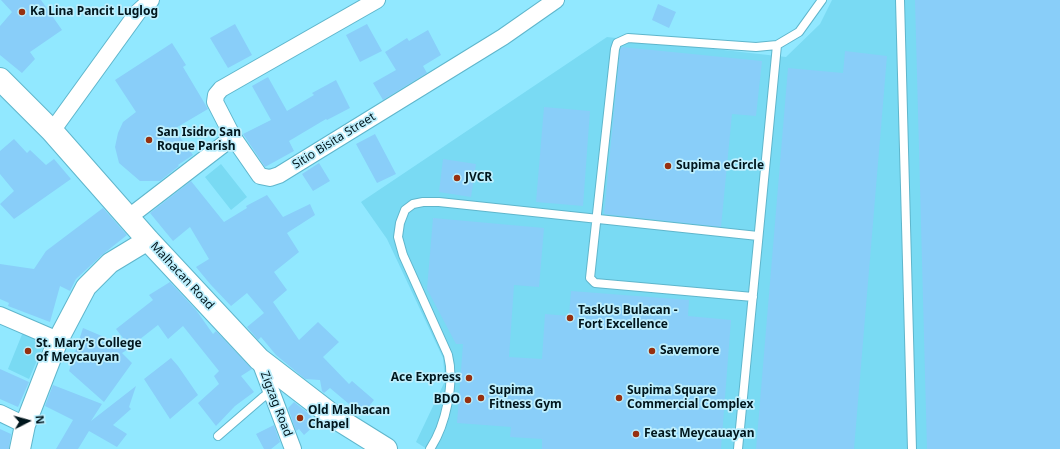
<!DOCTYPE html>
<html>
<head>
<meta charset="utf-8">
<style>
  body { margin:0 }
  #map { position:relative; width:1060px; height:449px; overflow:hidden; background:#91e8ff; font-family:"Noto Sans",sans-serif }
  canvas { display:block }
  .north { position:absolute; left:8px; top:401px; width:40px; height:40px; -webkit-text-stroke:3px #beeffd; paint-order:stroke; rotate:84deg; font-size:11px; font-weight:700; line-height:16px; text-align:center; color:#00161d }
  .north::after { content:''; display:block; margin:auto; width:14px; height:18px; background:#00161d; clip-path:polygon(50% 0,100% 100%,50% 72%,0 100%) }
</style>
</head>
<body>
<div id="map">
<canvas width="1060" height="449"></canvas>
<div class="north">N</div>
</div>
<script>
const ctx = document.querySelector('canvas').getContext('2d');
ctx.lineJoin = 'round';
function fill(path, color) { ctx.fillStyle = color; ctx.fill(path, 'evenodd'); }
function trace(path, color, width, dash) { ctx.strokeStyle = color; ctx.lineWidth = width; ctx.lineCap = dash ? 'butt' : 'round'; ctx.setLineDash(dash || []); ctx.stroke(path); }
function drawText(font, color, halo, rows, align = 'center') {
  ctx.font = font + ' "Noto Sans",sans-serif'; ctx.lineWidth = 3.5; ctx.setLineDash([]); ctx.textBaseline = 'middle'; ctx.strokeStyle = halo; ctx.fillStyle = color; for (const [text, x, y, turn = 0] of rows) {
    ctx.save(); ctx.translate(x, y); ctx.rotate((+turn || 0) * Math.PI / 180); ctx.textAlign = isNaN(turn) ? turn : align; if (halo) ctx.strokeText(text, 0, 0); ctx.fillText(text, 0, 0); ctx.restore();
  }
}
const built = new Path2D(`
  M832,0h228v449h-633l-11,-7 29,-61 -2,-23 -56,-119 -26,-37 246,-165 179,20 34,-33z
  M221,164l26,33 -16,13 -26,-33z
  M23,332l22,10 -16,37 -21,-10z`);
const building = new Path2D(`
  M1,0h40l21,30 -32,22 5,7 -13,14 -22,-18v-29l12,-14z
  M915,0h145v449h-133z
  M658,4l18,8 -7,16 -17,-8z
  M235,24l17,31 -24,13 -18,-30z
  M367,24l15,27 -22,11 -14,-27z
  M428,30l13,25 -18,11 4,7 -44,27 -10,-17 23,-13 -11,-18 22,-14 2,3z
  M172,43l14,22 -3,2 25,42 -34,20 19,26 -15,10 1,1 -19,15h-20l-21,-18 -4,-16 3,-14 5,-11 13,-10 -21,-32z
  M622,47l140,14 -6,55 -24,-2 -11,113 -117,-13 16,-164z
  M845,51l42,5 -33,393h-98l32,-381 55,5z
  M268,77l19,34 27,-16 -2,-2 24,-13 14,28 -23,12 -1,-1 -37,22 5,10 -29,16 -22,-33 28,-14 -19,-34z
  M544,107l46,4 -7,95 -47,-4z
  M375,134l21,40 -19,9 -21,-39z
  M14,139l13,14 3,-3 16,15 8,-6 17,20 -57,40 -14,-15 14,-13 -14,-17v-23z
  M443,159l33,5 -5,33 -32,-5z
  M319,163l11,18 -17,10 -11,-17z
  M191,181l33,41 23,-14 -1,-2 21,-11 16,22 27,-13 5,11 -28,18 12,19 -25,20 13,18 -14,12 26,38 19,-18 21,20 -16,15 26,27 3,-3 22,19 -12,15 -32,-27 -6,5 -2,-2 -2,-11 -15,-1 -29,-24 -15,-18 -3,3 -11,-13 17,-14 -17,-20 -16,13 -20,-21 -15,-18 13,-8 -19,-32 -17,14 -23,-28z
  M103,208l24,27 -25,20 -26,24 -6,12 -10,-5 -10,36 -42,-16 1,-3 -9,-4v-35l34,5 12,-18z
  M433,218l111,10 -5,59 -25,-2 -5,72 33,2 3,-45 24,2 2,-25 118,9 -1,16 43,4 -10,129h-179v-10l-32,-2 1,-10 -54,-4 6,-79h-7l-29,-55z
  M170,282l26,28 17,24 3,-3 36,38 -11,7 13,16 -19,14 -19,20 -18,-23 21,-19 -5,-8 5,-5 -36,-45 -15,13 -10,-14 -28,22 -14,-18 37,-29 -4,-5z
  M83,328l47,20 -8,5 10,10 -28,39 -35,-31z
  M171,358l7,8 20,29 -28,24 -26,-40z
  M0,369l29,13 -11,25 -18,-8z
  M53,385l49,19 -11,17 45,-35 -7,21 2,2 -18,16 14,9 -10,13 -28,-16 -11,18h-22l17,-29 -28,-14z
  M294,402l14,11 9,10 -13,12 -5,-6 -3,2 -8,-23z
  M274,425l6,17 -9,7h-7l-8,-15z
  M0,429l11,5 -2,15h-9z`);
const service = new Path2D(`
  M900,0l12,449
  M753,297l-158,-14 -5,-5 25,-229 2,-6 11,-5 128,9 21,-2 22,-13 23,-32
  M218,436l44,-38 9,-7
  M430,449c16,-24 25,-67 18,-94l-45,-100 -5,-18 2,-14 5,-13 8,-6 10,-2h16l319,34
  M738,449l39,-404`);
const minor = new Path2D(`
  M377,0l-156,89 -5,6 -1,7 18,35 27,39 10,2 9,-3 224,-138 53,-37
  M52,131l86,-119 13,-12
  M129,217l104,-80
  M0,315l58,25
  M259,359l34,90
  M0,413l25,12`);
const tertiary = new Path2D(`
  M20,449l5,-24 33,-85 28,-53 24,-24 38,-23`);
const secondary = new Path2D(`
  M0,79l52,52 96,109 111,119 74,57 53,33`);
const markers = [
  [22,12,4,"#97300f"],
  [149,140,4,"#97300f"],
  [668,166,4,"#97300f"],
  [457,178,4,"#97300f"],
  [570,318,4,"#97300f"],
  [28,351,4,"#97300f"],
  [652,351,4,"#97300f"],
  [469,378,4,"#97300f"],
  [481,398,4,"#97300f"],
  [619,398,4,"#97300f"],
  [468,400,4,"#97300f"],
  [300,418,4,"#97300f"],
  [636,434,4,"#97300f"]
];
const poiNames = [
  ["Ka Lina Pancit Luglog",30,12],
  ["San Isidro San",157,133],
  ["Roque Parish",157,147],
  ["Supima eCircle",676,166],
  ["JVCR",465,178],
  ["TaskUs Bulacan -",578,311],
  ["Fort Excellence",578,325],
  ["St. Mary's College",36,344],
  ["of Meycauyan",36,358],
  ["Savemore",660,351],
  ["Ace Express",461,378,"right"],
  ["Supima",489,391],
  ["Fitness Gym",489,405],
  ["Supima Square",627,391],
  ["Commercial Complex",627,405],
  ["BDO",460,400,"right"],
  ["Old Malhacan",308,411],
  ["Chapel",308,425],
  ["Feast Meycauayan",644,434]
];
const streetNames = [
  ["Sitio Bisita Street",334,141,-32],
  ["Malhacan Road",182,276,47],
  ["Zigzag Road",276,404,69]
];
fill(built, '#79daf3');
fill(building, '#89cef9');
trace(service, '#5fb6cc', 10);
trace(minor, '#5fb6cc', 18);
trace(tertiary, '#5fb6cc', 22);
trace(secondary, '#5fb6cc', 24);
trace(service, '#fff', 8);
trace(minor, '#fff', 16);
trace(tertiary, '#fff', 20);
trace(secondary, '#fff', 22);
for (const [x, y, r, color] of markers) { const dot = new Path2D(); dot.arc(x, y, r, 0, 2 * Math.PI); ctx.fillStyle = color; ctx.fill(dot); trace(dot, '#beeffd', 1.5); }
drawText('bold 12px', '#00161d', '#beeffd', poiNames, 'left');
drawText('12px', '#00161d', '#beeffd', streetNames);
</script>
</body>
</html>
